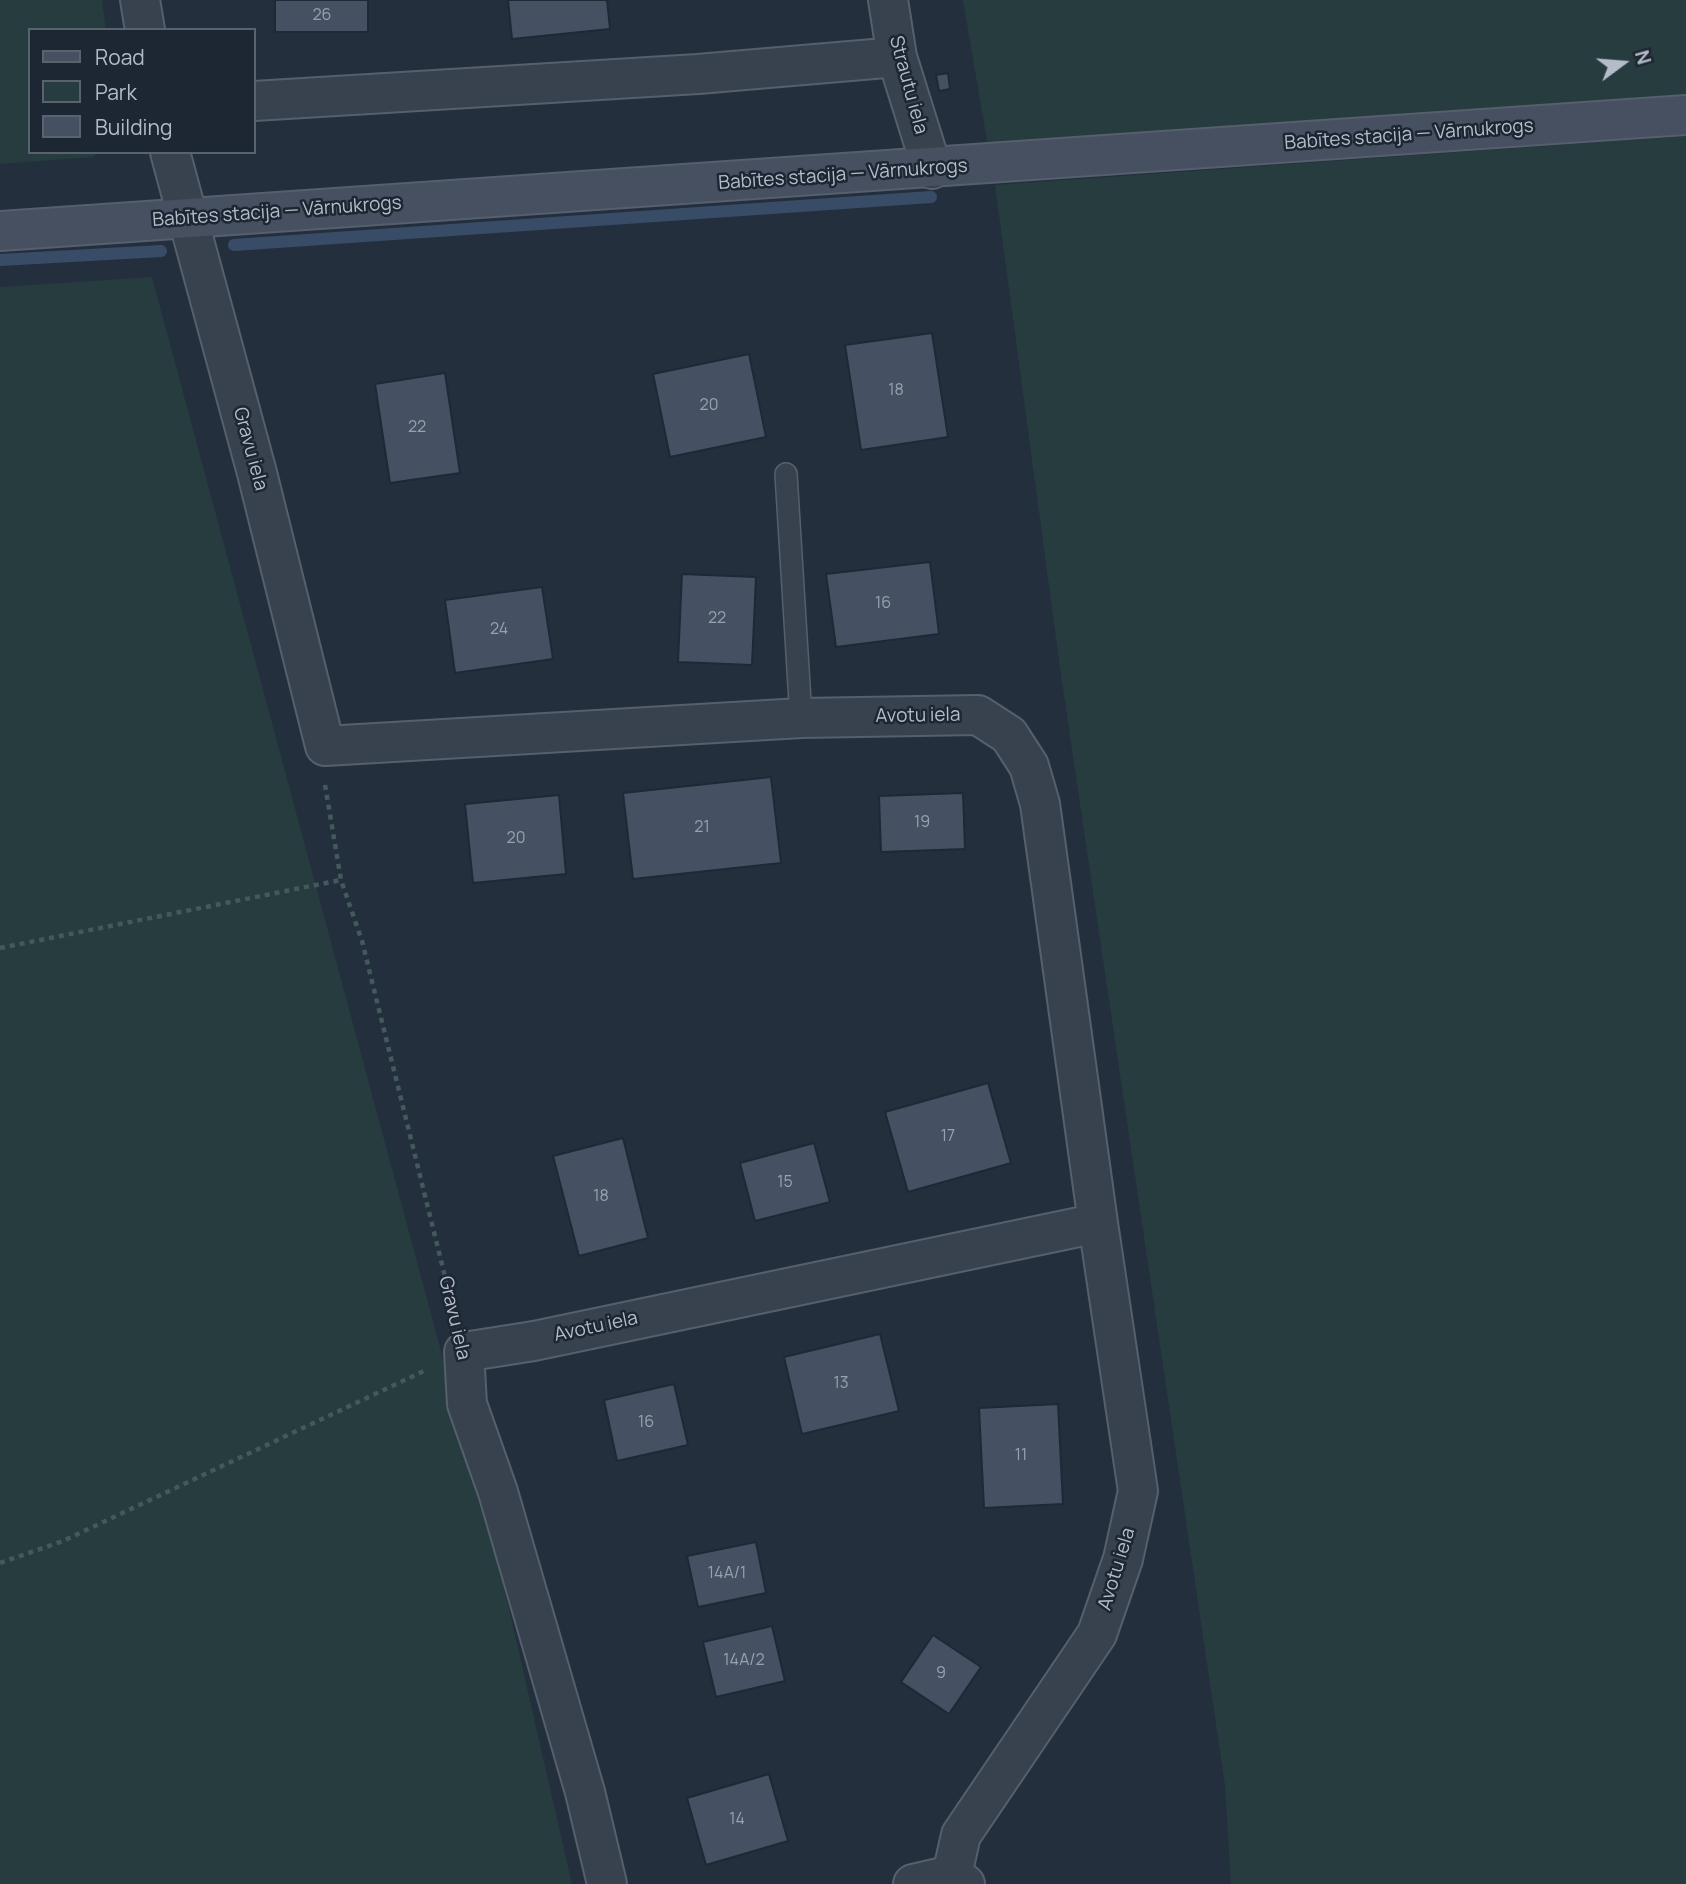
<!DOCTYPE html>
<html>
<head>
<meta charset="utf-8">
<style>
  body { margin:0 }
  #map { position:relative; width:1686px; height:1884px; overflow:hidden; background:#242f3e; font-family:Manrope,sans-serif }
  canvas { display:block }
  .legend { position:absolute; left:28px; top:28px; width:228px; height:126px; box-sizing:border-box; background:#1d2633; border:2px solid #59626f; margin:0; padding:9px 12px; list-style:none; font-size:21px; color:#b4bcc9 }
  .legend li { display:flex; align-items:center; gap:14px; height:35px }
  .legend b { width:35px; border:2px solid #59626f }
  .north { position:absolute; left:1588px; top:28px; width:70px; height:70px; -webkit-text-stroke:5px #1d2633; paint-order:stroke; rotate:74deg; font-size:19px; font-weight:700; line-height:28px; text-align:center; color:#b4bcc9 }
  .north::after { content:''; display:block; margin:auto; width:24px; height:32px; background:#b4bcc9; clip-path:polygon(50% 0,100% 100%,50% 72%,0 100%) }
</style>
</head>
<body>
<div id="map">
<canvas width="1686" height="1884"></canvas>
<ul class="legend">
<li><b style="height:9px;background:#465061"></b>Road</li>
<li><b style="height:19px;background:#263c3f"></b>Park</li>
<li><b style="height:19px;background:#455162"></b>Building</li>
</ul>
<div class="north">N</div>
</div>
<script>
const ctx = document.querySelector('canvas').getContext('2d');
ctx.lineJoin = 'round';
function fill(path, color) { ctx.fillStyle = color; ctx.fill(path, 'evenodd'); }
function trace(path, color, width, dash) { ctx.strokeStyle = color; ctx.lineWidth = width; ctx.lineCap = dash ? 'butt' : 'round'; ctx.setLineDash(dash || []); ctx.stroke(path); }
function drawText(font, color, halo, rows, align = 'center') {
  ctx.font = font + ' Manrope,sans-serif'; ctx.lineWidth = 5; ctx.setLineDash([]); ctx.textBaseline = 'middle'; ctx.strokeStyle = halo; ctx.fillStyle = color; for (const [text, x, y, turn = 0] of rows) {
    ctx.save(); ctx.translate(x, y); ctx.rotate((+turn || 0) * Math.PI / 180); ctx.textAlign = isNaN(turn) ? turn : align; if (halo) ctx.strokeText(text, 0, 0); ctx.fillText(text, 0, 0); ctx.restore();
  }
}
const green = new Path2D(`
  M0,0h102l4,30h-76v122h67l-4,5 -93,7z
  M963,0h723v94l-698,53z
  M1686,136v1748h-455l-6,-99 -164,-1110 -66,-490z
  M152,277l349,1297 71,310h-572v-1597z`);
const stream = new Path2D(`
  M234,245l697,-48
  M0,260l161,-9`);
const building = new Path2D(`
  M275,0h93v32h-93z
  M508,0h99l3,29 -98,10z
  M948,73l2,16 -11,2 -3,-16z
  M932,333l16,104 -87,13 -16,-105z
  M749,354l17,83 -96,20 -17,-83z
  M445,373l15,100 -70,10 -15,-99z
  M930,562l9,72 -103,13 -10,-73z
  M682,574l74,3 -4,88 -74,-3z
  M542,587l11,72 -98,14 -10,-73z
  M771,777l10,86 -148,16 -10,-86z
  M963,793l2,56 -84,3 -2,-56z
  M559,795l7,79 -93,9 -8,-79z
  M988,1083l23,80 -103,29 -23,-80z
  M623,1138l25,100 -69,18 -26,-100z
  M814,1143l16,59 -75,19 -15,-58z
  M880,1334l19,77 -97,23 -18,-77z
  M674,1384l14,61 -71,16 -13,-61z
  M1058,1404l5,100 -79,4 -5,-100z
  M756,1542l10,51 -68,14 -11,-51z
  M772,1626l13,55 -69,16 -13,-55z
  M933,1635l48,32 -32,47 -48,-32z
  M769,1774l19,67 -82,24 -19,-67z`);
const path = new Path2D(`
  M325,785l16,95 21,61 92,372
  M0,948l341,-68
  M0,1563l63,-22 363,-171`);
const lane = new Path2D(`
  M786,474l15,244`);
const street = new Path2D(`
  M140,0l5,30
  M888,0l9,57 35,112
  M254,101l444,-27 199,-17
  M170,152l87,321 68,273 476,-28 177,-3 31,20 20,31 11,38 58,419
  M607,1884l-22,-92 -87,-300 -31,-88 -3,-52 70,-11 564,-118 40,268 -15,68 -26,75 -136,201 -9,40
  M913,1884l39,-9 13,9`);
const secondary = new Path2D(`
  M0,231l1686,-116`);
const numberNames = [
  ["26",322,16],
  ["18",896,391],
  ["20",709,406],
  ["22",417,428],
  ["16",883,604],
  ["22",717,619],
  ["24",499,630],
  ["19",922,823],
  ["21",702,828],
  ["20",516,839],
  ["17",948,1137],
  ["15",785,1183],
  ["18",601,1197],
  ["13",841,1384],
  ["16",646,1423],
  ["11",1021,1456],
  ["14A/1",727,1574],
  ["14A/2",744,1661],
  ["9",941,1674],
  ["14",737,1820]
];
const streetNames = [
  ["Strautu iela",908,85,75],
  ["Babītes stacija — Vārnukrogs",1409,135,-4],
  ["Babītes stacija — Vārnukrogs",843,175,-4],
  ["Babītes stacija — Vārnukrogs",277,212,-4],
  ["Gravu iela",250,449,75],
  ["Avotu iela",918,716,-1],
  ["Gravu iela",454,1318,77],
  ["Avotu iela",596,1327,-12],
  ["Avotu iela",1117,1569,-73]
];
fill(green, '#263c3f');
trace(stream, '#394c67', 12);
fill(building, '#455162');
trace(building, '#1f2835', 2);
trace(lane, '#565f6c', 24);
trace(street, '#565f6c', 42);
trace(secondary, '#565f6c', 42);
trace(path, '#44595c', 4.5, [5, 5]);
trace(lane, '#38414e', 21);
trace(street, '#38414e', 38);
trace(secondary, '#465061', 38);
drawText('16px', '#98a1af', null, numberNames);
drawText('19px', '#b4bcc9', '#1d2633', streetNames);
</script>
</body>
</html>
